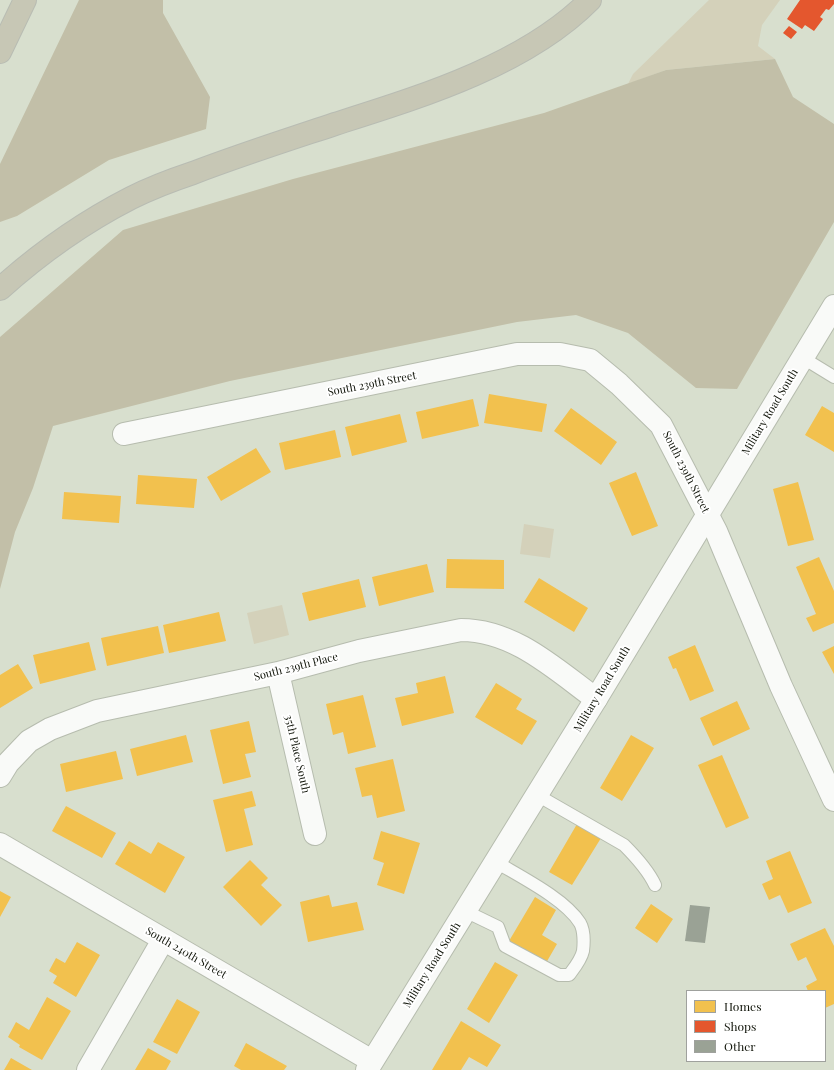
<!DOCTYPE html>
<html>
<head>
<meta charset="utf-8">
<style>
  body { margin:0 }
  #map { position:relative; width:834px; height:1070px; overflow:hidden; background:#d8dfce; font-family:"Playfair Display",serif }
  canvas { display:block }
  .legend { position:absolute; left:686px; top:990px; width:140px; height:72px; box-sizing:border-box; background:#fff; border:1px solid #9fa19d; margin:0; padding:5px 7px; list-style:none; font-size:12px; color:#101409 }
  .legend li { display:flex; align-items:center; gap:8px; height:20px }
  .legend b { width:20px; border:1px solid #9fa19d }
</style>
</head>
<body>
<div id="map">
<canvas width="834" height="1070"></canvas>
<ul class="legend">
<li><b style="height:11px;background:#f2c14e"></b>Homes</li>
<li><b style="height:11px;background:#e4572e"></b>Shops</li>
<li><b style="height:11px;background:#9aa295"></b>Other</li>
</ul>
</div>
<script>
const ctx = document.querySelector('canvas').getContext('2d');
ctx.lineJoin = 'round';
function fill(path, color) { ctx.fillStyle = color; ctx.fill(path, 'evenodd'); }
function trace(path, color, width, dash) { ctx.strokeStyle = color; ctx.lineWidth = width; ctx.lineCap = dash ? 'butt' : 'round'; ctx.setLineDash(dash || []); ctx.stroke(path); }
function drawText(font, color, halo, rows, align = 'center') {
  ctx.font = font + ' "Playfair Display",serif'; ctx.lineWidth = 4; ctx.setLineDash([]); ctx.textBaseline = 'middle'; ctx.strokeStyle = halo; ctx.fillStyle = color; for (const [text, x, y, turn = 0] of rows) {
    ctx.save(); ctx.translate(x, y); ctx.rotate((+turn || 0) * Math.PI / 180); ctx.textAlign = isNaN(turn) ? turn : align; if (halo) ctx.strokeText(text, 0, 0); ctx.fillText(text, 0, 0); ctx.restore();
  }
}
const green = new Path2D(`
  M709,0h71l-18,25 -4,21 17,13 -109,11 -38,14 5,-10z
  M524,524l30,5 -4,29 -30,-4z
  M282,605l7,30 -35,9 -7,-31z`);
const forest = new Path2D(`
  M79,0h84v13l47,84 -4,32 -97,31 -92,56 -17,6v-58z
  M775,59l18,38 41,27v98l-97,167 -41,-1 -68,-55 -52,-18 -59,7 -287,59 -177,45 -20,62 -18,44 -15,57v-252l123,-107 170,-51 251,-66 122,-43z`);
const homes = new Path2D(`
  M489,394l58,10 -5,28 -58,-9z
  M473,399l6,27 -57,13 -6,-27z
  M822,406l12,7v39l-29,-17z
  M571,408l46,34 -16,23 -47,-34z
  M400,414l7,28 -55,14 -7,-29z
  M335,430l6,27 -56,13 -6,-27z
  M256,448l15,24 -50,29 -14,-24z
  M636,472l22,54 -26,10 -23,-53z
  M138,475l59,4 -3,29 -58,-4z
  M798,482l16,58 -26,6 -15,-57z
  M64,492l57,4 -2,27 -57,-4z
  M819,557l15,34v32l-21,9 -7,-14 10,-4 -20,-47z
  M447,559l57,1v29l-58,-1z
  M427,564l7,28 -55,14 -7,-29z
  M539,578l49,30 -14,24 -50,-30z
  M359,579l7,28 -57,14 -7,-28z
  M219,612l7,29 -57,12 -6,-28z
  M158,626l6,27 -57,13 -6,-28z
  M89,642l7,28 -56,14 -7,-29z
  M695,645l19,46 -24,10 -14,-33 -3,1 -5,-12z
  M834,646v28l-12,-22z
  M18,664l15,24 -33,20v-33z
  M445,676l9,37 -52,13 -7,-28 23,-5 -2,-10z
  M496,683l26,16 -6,10 21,12 -15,24 -47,-28z
  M363,695l13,52 -28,7 -5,-22 -10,3 -7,-31z
  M737,701l13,28 -37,17 -13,-28z
  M249,721l7,31 -11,2 6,23 -28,7 -13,-54z
  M186,735l7,27 -56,14 -7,-27z
  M631,735l23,13 -32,53 -22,-13z
  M116,751l7,28 -57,13 -6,-28z
  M722,755l27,63 -23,10 -28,-63z
  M393,759l12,52 -28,7 -5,-23 -10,2 -7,-29z
  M252,791l4,15 -12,3 9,36 -27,7 -13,-52z
  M66,806l50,27 -14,25 -50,-27z
  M577,824l24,14 -29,47 -23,-13z
  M381,831l39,12 -16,51 -27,-9 7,-22 -11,-4z
  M129,841l22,13 7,-12 27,15 -20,36 -50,-29z
  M790,851l22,52 -24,10 -8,-18 -11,5 -7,-16 11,-5 -7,-18z
  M250,860l18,18 -7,7 21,20 -21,21 -38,-39z
  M0,891l11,6 -11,20z
  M329,895l3,12 25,-5 7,28 -56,12 -8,-40z
  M535,897l21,13 -14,25 15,9 -11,19 -37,-22z
  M651,904l22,15 -16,24 -22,-15z
  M825,928l9,18v58l-9,4v-17h-17l-2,-5 11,-6 -11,-23 -8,4 -8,-17z
  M77,942l23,13 -24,42 -23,-14 4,-7 -8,-5 7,-13 9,5z
  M495,962l23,13 -29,48 -22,-14z
  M47,997l24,14 -29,49 -23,-13 1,-2 -12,-8 8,-15 13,8z
  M177,999l23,13 -23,42 -24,-12z
  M461,1021l40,24 -14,22 -18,-10 -8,13h-29z
  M246,1043l41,23 -3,4h-43l-7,-4z
  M148,1048l23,13 -5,9h-31z
  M11,1058l21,12h-28z`);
const shops = new Path2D(`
  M800,0h34v4l-5,6 -3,-1 -6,8 3,2 -9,12 -9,-6 -3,4 -15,-10z
  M789,26l8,6 -6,7 -8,-6z`);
const building = new Path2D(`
  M690,905l20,2 -5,36 -20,-2z`);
const lane = new Path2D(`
  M803,358l31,19
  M537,795l87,50c12,12 24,25 31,40
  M465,911l33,16 7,19 54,29h10c6,-8 12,-15 14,-24 1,-8 1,-21 -3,-28 -15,-24 -59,-46 -84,-61`);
const street = new Path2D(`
  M124,434l393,-80h43l30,6 29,24 42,41 55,106 65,155 53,114
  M278,673l37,161
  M0,776l8,-13 21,-22 21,-12 47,-18 181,-38 81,-22 102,-21c53,0 94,39 135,69
  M0,844l372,217
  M88,1070l75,-130`);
const secondary = new Path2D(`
  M367,1070l229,-371 238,-393`);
const highway = new Path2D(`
  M0,52l25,-52
  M0,289c39,-35 84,-67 131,-91 20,-10 41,-18 62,-25 47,-18 94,-33 142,-49 85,-27 191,-59 255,-124`);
const streetNames = [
  ["South 239th Street",372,384,-11],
  ["Military Road South",770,412,-59],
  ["South 239th Street",686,472,63],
  ["South 239th Place",296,667,-14],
  ["Military Road South",602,689,-59],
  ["35th Place South",297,754,77],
  ["South 240th Street",186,953,30],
  ["Military Road South",432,965,-58]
];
fill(green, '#d4d1ba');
fill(forest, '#c2bfa8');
fill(homes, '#f2c14e');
fill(shops, '#e4572e');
fill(building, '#9aa295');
trace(lane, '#b6bcae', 14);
trace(street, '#b6bcae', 24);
trace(secondary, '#b6bcae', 24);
trace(highway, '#b8bcb3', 24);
trace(lane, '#f9faf8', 12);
trace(street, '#f9faf8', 22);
trace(secondary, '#f9faf8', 22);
trace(highway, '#c7c7b5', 22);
drawText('11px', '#101409', '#fff', streetNames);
</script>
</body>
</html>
